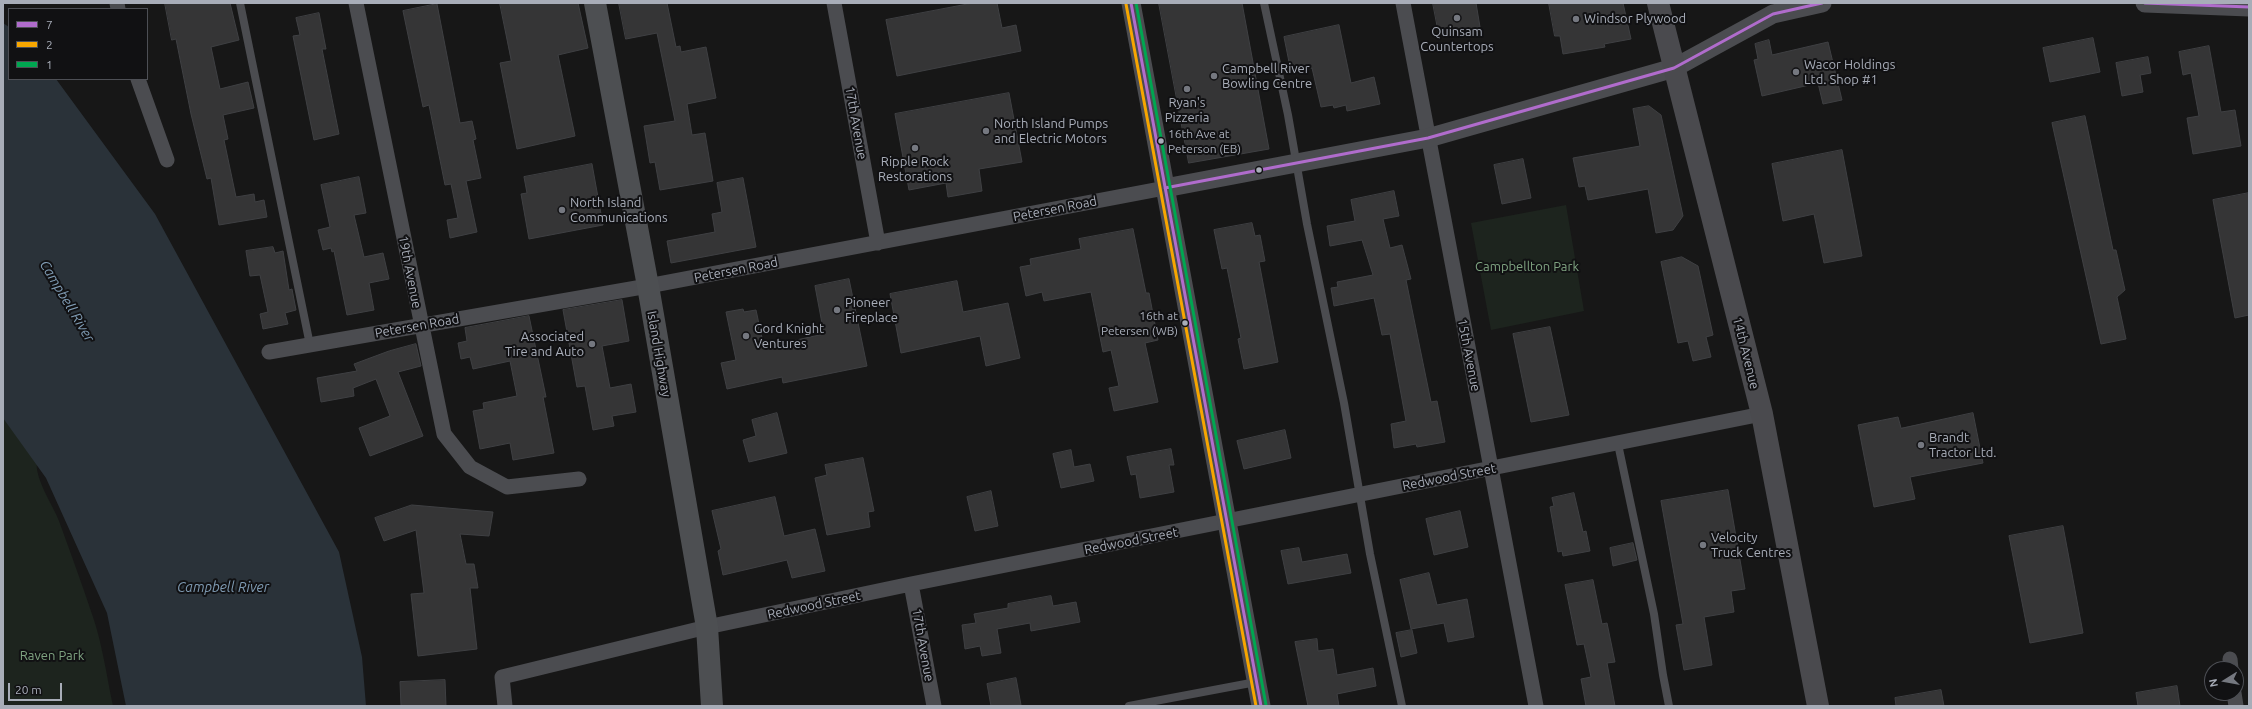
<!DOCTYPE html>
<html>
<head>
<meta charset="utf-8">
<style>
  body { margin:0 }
  #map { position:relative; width:2252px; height:709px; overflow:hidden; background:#171717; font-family:Ubuntu,sans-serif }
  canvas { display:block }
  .frame { position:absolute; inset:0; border:4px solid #a8adb8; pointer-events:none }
  .legend { position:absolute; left:8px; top:8px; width:140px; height:72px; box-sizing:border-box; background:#111113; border:1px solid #4d4f55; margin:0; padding:5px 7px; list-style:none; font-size:12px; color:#a8adb8 }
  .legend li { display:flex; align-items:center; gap:8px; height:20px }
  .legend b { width:20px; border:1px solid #4d4f55 }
  .north { position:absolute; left:2204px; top:661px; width:40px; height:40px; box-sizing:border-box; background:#111113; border:1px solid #4d4f55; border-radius:50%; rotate:259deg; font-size:11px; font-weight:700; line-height:16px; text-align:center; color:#a8adb8 }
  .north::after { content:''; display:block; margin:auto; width:14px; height:18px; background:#757880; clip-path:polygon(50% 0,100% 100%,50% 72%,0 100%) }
  .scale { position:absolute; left:8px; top:683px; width:54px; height:18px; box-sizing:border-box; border:2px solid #a8adb8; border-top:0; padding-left:5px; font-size:12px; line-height:14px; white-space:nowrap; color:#a8adb8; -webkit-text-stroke:3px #111113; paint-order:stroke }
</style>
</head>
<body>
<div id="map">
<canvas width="2252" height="709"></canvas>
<div class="frame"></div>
<ul class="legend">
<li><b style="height:5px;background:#b06ccc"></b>7</li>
<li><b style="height:5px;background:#f7a600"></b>2</li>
<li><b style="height:5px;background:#00a651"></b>1</li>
</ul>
<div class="north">N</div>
<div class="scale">20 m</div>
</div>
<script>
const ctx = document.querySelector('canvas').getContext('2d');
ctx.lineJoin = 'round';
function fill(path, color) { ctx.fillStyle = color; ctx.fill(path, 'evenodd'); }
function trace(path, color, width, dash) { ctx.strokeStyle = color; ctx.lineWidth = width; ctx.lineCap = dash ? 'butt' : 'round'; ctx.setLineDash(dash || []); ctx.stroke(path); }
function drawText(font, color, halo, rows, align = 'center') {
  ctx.font = font + ' Ubuntu,sans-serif'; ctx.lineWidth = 4; ctx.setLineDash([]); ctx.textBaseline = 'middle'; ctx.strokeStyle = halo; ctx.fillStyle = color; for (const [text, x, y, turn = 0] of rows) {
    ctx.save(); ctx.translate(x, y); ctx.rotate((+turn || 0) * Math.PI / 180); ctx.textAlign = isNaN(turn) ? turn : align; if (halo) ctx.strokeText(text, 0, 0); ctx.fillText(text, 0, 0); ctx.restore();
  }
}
const green = new Path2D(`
  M1566,205l18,106 -93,19 -20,-107z
  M3,392l34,69c-3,17 16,44 22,60 12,33 24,66 35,99 9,28 13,58 19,86h-110z`);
const water = new Path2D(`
  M3,23l6,4v52h47l99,135 184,338 23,105 4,49h-240l-19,-93 -61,-135 -43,-60z`);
const building = new Path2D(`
  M165,3h65l9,37 -28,7 9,42 28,-7 6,26 -31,7 5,24 -4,1 12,57 18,-3 1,8 9,-2 3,17 -48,8 -8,-47 -4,1 -16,-65 -15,-75 -4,1z
  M500,3h78l10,45 -30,7 17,81 -58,13 -17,-86 11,-2z
  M619,3h48l9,44 4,-1 1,6 25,-5 10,51 -29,6 5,31 13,-2 8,48 -53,9 -5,-28 -5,1 -6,-37 31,-5 -18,-88 -31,6z
  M973,3h24l5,25 14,-3 5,26 -124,25 -11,-56z
  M1159,3h83l27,146 -80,14z
  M1433,3h43l4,24 -41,7z
  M1549,3h74l8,36 -27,5 1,3 -42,7 -3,-18h-5z
  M437,4l23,119 12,-2 4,18 -3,1 8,38 -15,3 11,51 -27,6 -3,-18 11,-2 -7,-34 -6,1 -16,-80 -6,2 -20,-96z
  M319,13l7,36h-4l17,85 -25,6 -21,-104 7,-1 -4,-17z
  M1339,25l12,58 23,-6 6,27 -33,7 -1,-6 -12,3 -1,-3 -12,2 -9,-39 -21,4 -7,-35z
  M2093,38l7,34 -50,10 -7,-34z
  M1769,40l3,15 56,-13 14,58 -19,4 -5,-21 -56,13 -8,-36 4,-1 -3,-15z
  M2209,46l12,66 14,-2 6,36 -48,8 -6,-36 12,-2 -8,-43 -8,2 -4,-23z
  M2148,57l3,16 -11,2 3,17 -21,4 -6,-33z
  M1009,93l13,69 -43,7 3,22 -34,6 -2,-14 -37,7 -14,-76z
  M1649,106l12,9 22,101 -10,14 -17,3 -8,-44 -60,11 -3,-14 -6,1 -6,-29 67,-12 -7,-37z
  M2085,116l28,134h3l9,40 -8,7 9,42 -25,5 -49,-221z
  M1842,150l20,106 -38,7 -10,-49 -31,7 -11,-57z
  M1523,159l8,39 -29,6 -8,-39z
  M592,164l11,61 -74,14 -8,-45 6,-1 -3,-16z
  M359,177l7,36 -12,2 10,42 19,-4 6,26 -20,4 5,27 -27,5 -13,-64 -2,1 -1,-4 -8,2 -5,-20 12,-3 -9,-42z
  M743,178l13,69 -85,16 -4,-22 48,-9 -3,-18 10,-2 -5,-29z
  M1394,191l5,25 -16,3 7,29 12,-3 9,34 -5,1 25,122 6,-1 8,41 -28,5 -1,-3 -22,4 -3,-24 15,-3 -16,-87 -8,1 -8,-37 -40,8 -3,-18 7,-1 -1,-5 36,-7 -11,-35 -32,6 -3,-20 28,-5 -4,-21z
  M2249,193v122l-14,3 -22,-118z
  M1252,223l3,13 5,-1 5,26 -6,1 19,100 -34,7 -6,-30 3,-1 -14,-70 -5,1 -8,-39z
  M1133,229l13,64h3l9,47 -13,3 13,59 -44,9 -5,-23 10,-2 -8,-36 -8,2 -12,-60 -47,9 -2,-9 -16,4 -6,-29 11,-2 -1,-6 51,-10 -2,-10z
  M273,247l2,6 8,-2 6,39 3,-1 4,21 -11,3 3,11 -25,5 -3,-15 8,-2 -8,-37 -10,1 -4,-25z
  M1682,257l16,9 15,69 -7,2 5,20 -18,4 -5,-20 -10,2 -17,-81z
  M849,279l18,87 -84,17 -1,-6 -55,12 -6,-26 15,-3 -10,-48 17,-3 1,3 12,-2 8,37 60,-13 -9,-48z
  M957,281l6,31 45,-9 12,55 -34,8 -6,-30 -79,17 -11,-59z
  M622,300l7,41 -27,5 8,42 21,-4 5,28 -24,4 2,10 -21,4 -8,-44 -8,1 -14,-77z
  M529,316l17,81h-3l11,56 -41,7 -3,-17 -30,6 -7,-38 11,-2 -1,-6 34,-7 -7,-35 -37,8 -3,-12 -9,2 -3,-16 9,-2 -2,-13z
  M1550,327l19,88 -38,7 -18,-88z
  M416,344l5,22 -23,6 25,64 -53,20 -11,-28 31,-12 -14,-37 -23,9 1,8 -33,6 -4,-24 40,-7 -3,-7 35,-13z
  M777,413l10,40 -38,9 -6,-22 13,-4 -4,-16z
  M1973,413l10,50 -73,14 5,22 -41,8 -16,-82 40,-8 3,11z
  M1285,430l6,28 -47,11 -7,-28z
  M1171,449l3,16h-5l5,27 -34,6 -4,-24 -5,1 -4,-18z
  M1071,450l3,17 16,-3 4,17 -33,7 -8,-34z
  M863,458l11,53 -6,1 2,15 -43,8 -12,-57 12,-3 -2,-10z
  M1728,490l17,99 -14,2 3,21 -30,5 8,48 -28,5 -8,-45 7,-1 -22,-123z
  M991,491l7,35 -23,5 -8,-34z
  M1574,493l9,39 3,-1 4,20 -27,5 -1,-5 -4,1 -8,-45 4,-1 -2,-8z
  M775,497l9,39 31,-7 10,42 -33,7 -5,-18 -64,15 -5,-24 3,-2 -9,-38z
  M412,505l81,7 -4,24 -29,-2 6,30h8l4,24h-8l7,61 -59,7 -7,-62 13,-1 -8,-63 -32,11 -9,-23z
  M1460,511l8,36 -34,8 -8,-36z
  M2063,526l20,107 -53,10 -21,-107z
  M1633,543l4,17 -24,6 -3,-18z
  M1299,548l3,14 45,-8 4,19 -63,11 -7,-33z
  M1429,573l8,32 30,-6 7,38 -26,5 -4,-19 -33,6 -11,-49z
  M1593,580l9,44 5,-1 8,39 -8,1 8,43h-29l-5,-27 10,-2 -7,-33 -7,1 -12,-60z
  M1051,596l2,10 23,-4 4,20 -49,9 -1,-8 -33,6 4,24 -19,3 -2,-10 -15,3 -3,-24 14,-2 -2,-9 34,-6v-4z
  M1412,630l5,23 -16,4 -5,-24z
  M1317,639l1,12 15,-2 4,26 36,-7 3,18 -39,8 2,12h-31l-13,-64z
  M1016,678l5,27 -30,1 -4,-22z
  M445,680l1,26h-45l-1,-24z
  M2177,686l3,20h-42l-2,-13z
  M1941,690l3,16h-48l-1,-8z`);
const service = new Path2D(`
  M240,3l70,342
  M1264,3l24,112 19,109 37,179 26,151 32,152
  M1618,444l36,170 9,61 6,31
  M1129,706l127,-24`);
const minor = new Path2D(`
  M117,3l1,6
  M356,3l88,431 26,33 37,20 72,-8
  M834,3l44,240
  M1403,3l133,703
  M138,79l29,81
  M269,352l379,-66 517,-98
  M911,584l23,122
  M2230,659l1,10
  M2234,693l2,13
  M505,706l-3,-29 205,-50 204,-43 851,-170`);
const tertiary = new Path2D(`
  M1131,3l130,703
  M2145,3l104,4
  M1165,188l263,-50 246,-70 99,-54 49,-11`);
const secondary = new Path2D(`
  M1658,3l104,411 56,292`);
const primary = new Path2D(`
  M595,3l53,283 59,341 5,79`);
const bus1 = new Path2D(`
  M1131,3l130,703
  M2145,3l104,4
  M1165,188l263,-50 246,-70 99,-54 49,-11`);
const bus2 = new Path2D(`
  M1126,4l130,702`);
const bus3 = new Path2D(`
  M1136,3l130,702`);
const markers = [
  [1457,18,4,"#757880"],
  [1576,19,4,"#757880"],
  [1796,72,4,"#757880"],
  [1214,76,4,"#757880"],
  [1187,89,4,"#757880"],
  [986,131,4,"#757880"],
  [1161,141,3.5,"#a8adb8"],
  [915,148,4,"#757880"],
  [1259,170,3.5,"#a8adb8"],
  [562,210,4,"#757880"],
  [837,310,4,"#757880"],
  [1185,323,3.5,"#a8adb8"],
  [746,336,4,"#757880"],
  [592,344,4,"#757880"],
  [1921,445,4,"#757880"],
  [1703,545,4,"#757880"]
];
const busNames = [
  ["16th Ave at",1168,134],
  ["Peterson (EB)",1168,149],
  ["16th at",1178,316,"right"],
  ["Petersen (WB)",1178,331,"right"]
];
const poiNames = [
  ["Windsor Plywood",1584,19],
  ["Quinsam",1457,32,"center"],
  ["Countertops",1457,47,"center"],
  ["Wacor Holdings",1804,65],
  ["Ltd. Shop #1",1804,80],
  ["Campbell River",1222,69],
  ["Bowling Centre",1222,84],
  ["Ryan's",1187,103,"center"],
  ["Pizzeria",1187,118,"center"],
  ["North Island Pumps",994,124],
  ["and Electric Motors",994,139],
  ["Ripple Rock",915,162,"center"],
  ["Restorations",915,177,"center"],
  ["North Island",570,203],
  ["Communications",570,218],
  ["Pioneer",845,303],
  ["Fireplace",845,318],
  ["Gord Knight",754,329],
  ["Ventures",754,344],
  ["Associated",584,337,"right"],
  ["Tire and Auto",584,352,"right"],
  ["Brandt",1929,438],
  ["Tractor Ltd.",1929,453],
  ["Velocity",1711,538],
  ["Truck Centres",1711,553]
];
const streetNames = [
  ["17th Avenue",856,123,80],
  ["Petersen Road",1055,209,-11],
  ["Petersen Road",736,270,-11],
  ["19th Avenue",410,272,79],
  ["Petersen Road",417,326,-10],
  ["14th Avenue",1746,353,76],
  ["Island Highway",659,354,80],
  ["15th Avenue",1469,355,79],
  ["Redwood Street",1449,477,-11],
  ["Redwood Street",1131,541,-11],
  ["Redwood Street",814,605,-12],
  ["17th Avenue",923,645,80]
];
const parkNames = [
  ["Campbellton Park",1527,267],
  ["Raven Park",52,656]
];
const waterNames = [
  ["Campbell River",67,301,59],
  ["Campbell River",223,587]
];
fill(green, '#1d241e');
fill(water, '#2a3239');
fill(building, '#353536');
trace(building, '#3f4043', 1);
trace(service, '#4b4c50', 8);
trace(minor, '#4b4c50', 15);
trace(tertiary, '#4b4c50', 19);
trace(secondary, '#4a4a4e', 22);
trace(primary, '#4d4f52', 22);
trace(bus1, '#b06ccc', 3);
trace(bus2, '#f7a600', 3);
trace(bus3, '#00a651', 3);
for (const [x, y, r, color] of markers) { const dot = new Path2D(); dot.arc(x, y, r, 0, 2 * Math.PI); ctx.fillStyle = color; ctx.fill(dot); trace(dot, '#111113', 1.5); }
drawText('12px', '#a8adb8', '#111113', busNames, 'left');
drawText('13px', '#a8adb8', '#111113', poiNames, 'left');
drawText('13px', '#a8adb8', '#111113', streetNames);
drawText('13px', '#7fa381', '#111113', parkNames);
drawText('italic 14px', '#7f9bb3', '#111113', waterNames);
</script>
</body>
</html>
